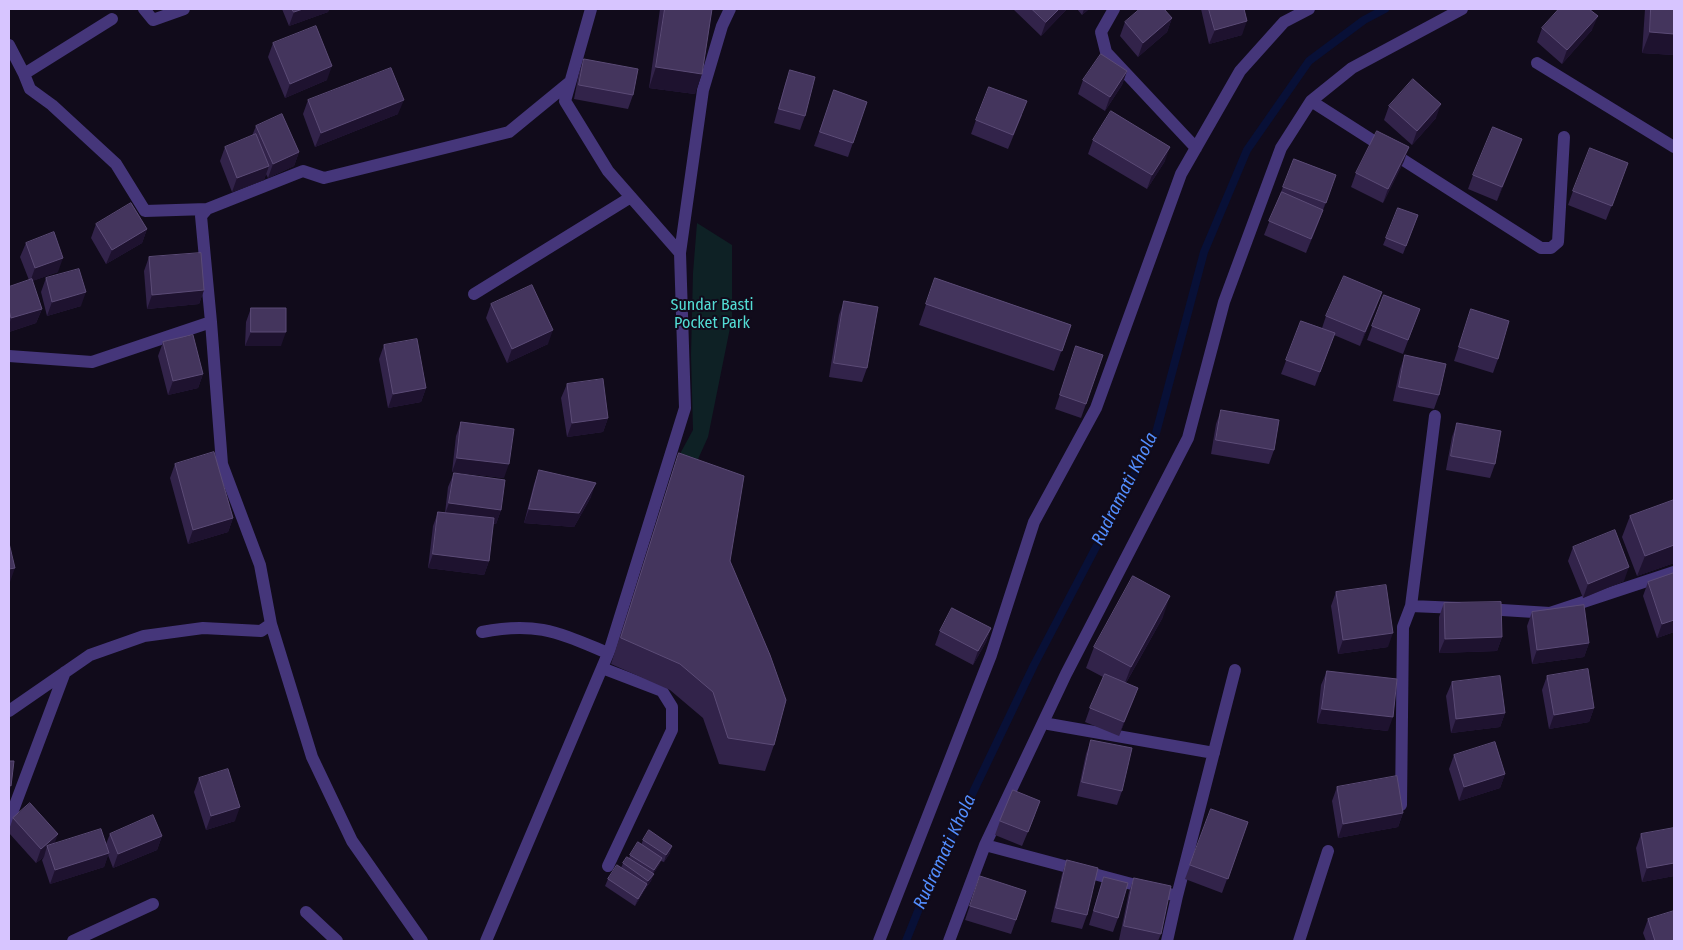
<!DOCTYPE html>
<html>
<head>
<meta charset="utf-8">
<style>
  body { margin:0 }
  #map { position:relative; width:1683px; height:950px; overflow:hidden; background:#110b1b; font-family:"Fira Sans Condensed",sans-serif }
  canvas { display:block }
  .frame { position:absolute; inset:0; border:10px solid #d7c5ff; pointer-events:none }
</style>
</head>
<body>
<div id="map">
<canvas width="1683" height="950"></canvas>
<div class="frame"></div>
</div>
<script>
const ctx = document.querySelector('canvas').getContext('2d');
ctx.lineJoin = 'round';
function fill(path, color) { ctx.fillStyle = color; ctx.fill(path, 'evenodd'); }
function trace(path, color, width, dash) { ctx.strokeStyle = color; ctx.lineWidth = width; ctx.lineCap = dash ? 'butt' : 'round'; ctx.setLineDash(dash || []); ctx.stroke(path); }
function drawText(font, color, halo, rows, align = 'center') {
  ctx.font = font + ' "Fira Sans Condensed",sans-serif'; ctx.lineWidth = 4; ctx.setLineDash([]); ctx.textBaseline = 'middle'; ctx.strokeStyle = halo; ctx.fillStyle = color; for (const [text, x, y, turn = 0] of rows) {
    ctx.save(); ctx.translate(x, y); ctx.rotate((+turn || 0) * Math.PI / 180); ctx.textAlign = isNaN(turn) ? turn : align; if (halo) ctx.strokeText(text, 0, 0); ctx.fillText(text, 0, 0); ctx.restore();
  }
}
const green = new Path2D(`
  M697,223l35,22v73l-24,119 -14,31 -19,-5 18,-33 -2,-75 2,-82z`);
const stream = new Path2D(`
  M906,941l22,-55 106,-221 122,-232 48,-181 43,-102 62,-89 55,-41 21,-11`);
const service = new Path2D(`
  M306,912l31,29`);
const minor = new Path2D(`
  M144,9l9,11 31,-11
  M591,9l-26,92 43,70 72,82
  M1114,9l-13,23 5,20 90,96
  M112,19l-88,55 6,15 22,16 64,59 29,47 62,-2
  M9,45l15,29
  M1537,63l137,84
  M1311,101l230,147h10l7,-6 6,-105
  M474,294l157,-97
  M211,322l-10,-106 6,-7 96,-38 21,7 185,-46 61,-50
  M9,356l83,6 119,-40 11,142 38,101 11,59 -10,7 -58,-3 -59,8 -54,19 -81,56
  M1411,606l47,2
  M1486,609l64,4 124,-41
  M271,624l41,133 40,84 70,100
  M482,632c55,-11 77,1 126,21
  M602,668l60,23 10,16v23l-64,136
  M1043,723l171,30
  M1401,805l2,-178 8,-21 24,-190
  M9,821l56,-149
  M985,845l192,51 58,-226
  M73,941l80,-37
  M486,941l124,-292 75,-241 -5,-155 23,-163 19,-64 8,-17
  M879,941l112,-286 43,-133 62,-114 85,-234 59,-103 44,-49 25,-13
  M949,941l36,-96 81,-171 122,-236 36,-136 57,-154 30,-47 41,-33 110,-59
  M1167,941l10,-45
  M1299,941l29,-90`);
const wall = new Path2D(`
  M282,9h47l-1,3 -39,14z
  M660,9h52l-17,85 -46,-6z
  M1013,9h54l-26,27z
  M1077,9h12l-7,6z
  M1201,9h43l-2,26 -33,9z
  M1645,9h29v46l-32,-2z
  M1172,18l-5,14 -29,25 -18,-21 5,-14z
  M1542,28l50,2 -30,34 -25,-22z
  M273,43l54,37 -42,18 -17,-41z
  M584,59l49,36 -5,14 -54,-10 5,-26z
  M790,70l15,46 -5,14 -26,-7 11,-39z
  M1127,71l-5,14 -17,26 -27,-17 5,-14z
  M834,90l33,12 -19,55 -34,-11z
  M308,100l90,14 -83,33 -12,-33z
  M1389,106l47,12 -24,27 -28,-25z
  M1022,115l-14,34 -37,-15 5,-14z
  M256,126l43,26 -5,14 -26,12 -2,-4 -2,6 -32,12 -12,-31 5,-14 27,-11z
  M1522,139l-25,62 -29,-12 5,-14z
  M1093,140l72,21 -18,28 -59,-35z
  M1294,159l42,16 -18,49 -12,29 -42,-18z
  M1404,161l-21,42 -32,-16 5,-14z
  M1623,177l-17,43 -38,-15 5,-14z
  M1418,215l-15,39 -20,-9 3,-7z
  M96,224l51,5 -5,14 -36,21 -15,-26z
  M26,243l32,29 -26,9 10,28 -6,14 -27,9v-45l20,-7 -9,-23z
  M149,257l55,33 -5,14 -52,5 -3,-38z
  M46,278l35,28 -34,10 -6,-24z
  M935,278l136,47 -17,46 -135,-46z
  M1384,295l36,14 -17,45 -36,-14z
  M844,301l23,67 -5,14 -33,-5 10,-62z
  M491,304l57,40 -41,19 -21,-45z
  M1377,306l-17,40 -26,-11 -19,51 -34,-12 20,-53 21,7 4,-12z
  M251,308l30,38h-36l1,-24z
  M1471,309l27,50 -5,14 -39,-12z
  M163,342l40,32 -5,14 -30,7 -10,-39z
  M384,345l42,43 -5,14 -33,6 -9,-49z
  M1076,346l10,58 -5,14 -26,-9z
  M1405,355l34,40 -5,14 -41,-8 7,-32z
  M567,384l41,34 -5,14 -36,5 -6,-39z
  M1221,410l53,40 -5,14 -58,-10 5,-30z
  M461,422l43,56 -52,-6 4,-36z
  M1457,423l38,41 -5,14 -44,-8 6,-33z
  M679,453l51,108 44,184 -9,26 -46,-7 -16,-46 -33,-28 -59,-26 59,-185z
  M175,464l58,54 -5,14 -40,12 -18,-66z
  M539,470l52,27 -17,30 -50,-4 10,-39z
  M454,473l47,37 -5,14h-3l-4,37 -5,14 -56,-7 5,-42 5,-14 7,1 3,-26z
  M1674,500v63l-37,13 -15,-39 8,-21z
  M1573,547l51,34 -41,17 -15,-37z
  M1648,582l26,50 -17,6 -14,-42z
  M1336,592l52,55 -50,7 -7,-48z
  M1444,603l58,34 -5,14 -58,2v-36z
  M1532,612l57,31 -5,14 -52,7 -5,-38z
  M1163,617l-37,66 12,5 -19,48 -34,-14 5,-14 13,-31 -17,-9 8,-21z
  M991,628l-5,14 -13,23 -38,-20 5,-14z
  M1327,671l61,60 -71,-8 4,-38z
  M1547,676l47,32 -5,14 -40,7 -7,-39z
  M1452,682l53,31 -5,14 -49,6 -5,-37z
  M1091,740l31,51 -5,14 -40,-9 9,-42z
  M1454,755l51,19 -5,14 -41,13 -10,-32z
  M199,778l36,43 -29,9 -12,-38z
  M1337,787l66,26 -5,14 -60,11 -6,-37z
  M1211,809l37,13 -26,71 -37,-14z
  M1035,815l-13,31 -27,-11 5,-14z
  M13,818l42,26h51l4,-10 52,2 -5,14 -44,18 -5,-13 -4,12 -54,17 -8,-24 2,-3 -8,6 -27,-30v-3z
  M1674,828v48l-32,6 -6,-34 5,-14z
  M643,840l27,13 -6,9 -3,-1 -2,4 -6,9 -2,7 -5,7 -2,3 -9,15 -30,-20 3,-7 13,-11 2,-5 6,-5 1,-3 11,-10z
  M1067,860l20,55 -5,14 -31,-7 11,-48z
  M980,876l36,44 -5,14 -46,-14z
  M1104,877l14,41 -5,14 -24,-7 10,-34z
  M1134,878l27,56 -3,7h-34l-5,-1 10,-48z
  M1648,919l26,22h-28l-3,-8z`);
const shadedWall = new Path2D(`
  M303,9h26l-1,3 -39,14 5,-14z
  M1059,9h8l-26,27 5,-14z
  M1084,9h5l-7,6z
  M1598,16l-6,14 -30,34 5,-14z
  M1172,18l-5,14 -29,25 5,-14z
  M1247,21l-5,14 -33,9 6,-14z
  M1650,32l24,2v21l-32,-2z
  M332,66l-5,14 -42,18 5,-14z
  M656,67l46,7 -7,20 -46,-6z
  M1127,71l-5,14 -17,26 5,-14z
  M404,100l-6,14 -83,33 6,-14z
  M1441,104l-5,14 -24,27 5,-14z
  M1522,139l-5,14 -20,48 5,-14z
  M1170,147l-5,14 -18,28 5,-14z
  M1409,147l-5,14 -21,42 5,-14z
  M299,152l-5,14 -26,12 5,-14z
  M269,166l-5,14 -32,12 5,-14z
  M1336,175l-18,49 -12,29 15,-38z
  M147,229l-5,14 -36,21 6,-14z
  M63,258l-5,14 -28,10 5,-14z
  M204,290l-5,14 -52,5 5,-14z
  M86,292l-5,14 -34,10 5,-14z
  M1382,292l-5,14 -17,40 5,-14z
  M42,309l-6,14 -27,9v-6l2,-8z
  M553,330l-5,14 -41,19 5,-14z
  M251,332h35l-5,14h-36z
  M203,374l-5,14 -30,7 5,-14z
  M426,388l-5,14 -33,6 5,-14z
  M608,418l-5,14 -36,5 5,-14z
  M457,458l52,6 -5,14 -52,-6z
  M596,483l-5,14 -17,30 -50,-4 5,-14z
  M449,503l52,7 -5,14 -52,-7z
  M233,518l-5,14 -40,12 5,-14z
  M1674,545v18l-37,13 8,-20z
  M433,554l56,7 -5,14 -56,-7z
  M1629,567l-5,14 -41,17 5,-14z
  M15,568l-5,14h-1v-13z
  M1170,596l-7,21 -40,71 8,-21z
  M1674,620v12l-17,6 5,-14z
  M991,628l-5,14 -13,23 5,-14z
  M1393,633l-5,14 -50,7 5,-14z
  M1502,637l-5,14 -58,2 6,-14z
  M1589,643l-5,14 -52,7 5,-14z
  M1138,688l-5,14 -14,34 5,-14z
  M1594,708l-5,14 -40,7 5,-14z
  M1322,709l71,8 -5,14 -71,-8z
  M1505,713l-5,14 -49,6 5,-14z
  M1505,774l-5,14 -41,13 5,-14z
  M9,785l2,1 -2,7z
  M240,807l-5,14 -29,9 5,-14z
  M1403,813l-5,14 -60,11 5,-14z
  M58,834l-5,14 -6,-2 -3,11 -8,6 5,-14z
  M162,836l-5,14 -44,18 5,-14z
  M672,846l-2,7 -6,9 2,-7z
  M109,853l-5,14 -54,17 5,-14z
  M662,858l-3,7 -7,11 2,-2 -3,7 -5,7 -2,3 -9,15 3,-7 8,-13 2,-5 4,-4 2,-7z
  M1674,863v13l-32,6 5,-14z`);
const building = new Path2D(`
  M292,9h11l-9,3z
  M665,9h47l-10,65 -46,-7z
  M1032,9h27l-13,13z
  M1140,9h24l8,9 -29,25 -18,-21z
  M1209,9h35l3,12 -32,9z
  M1559,9h30l9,7 -31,34 -25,-22z
  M1651,9h23v25l-24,-2z
  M316,26l16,40 -42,18 -17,-41z
  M1101,54l26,17 -17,26 -27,-17z
  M584,59l54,10 -5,26 -54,-10z
  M391,68l13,32 -83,33 -13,-33z
  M790,70l25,7 -10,39 -26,-7z
  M1413,79l28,25 -24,27 -28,-25z
  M989,87l38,14 -14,34 -37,-15z
  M834,90l33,12 -14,41 -33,-11z
  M1111,111l59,36 -18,28 -59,-35z
  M282,114l17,38 -26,12 -17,-38z
  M1493,127l29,12 -20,48 -29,-12z
  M1377,131l32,16 -21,42 -32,-16z
  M256,134l13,32 -32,12 -12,-31z
  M1590,148l38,15 -16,43 -39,-15z
  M1294,159l42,16 -10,28 -43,-16z
  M1282,192l41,18 -12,29 -42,-18z
  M131,203l16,26 -35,21 -16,-26z
  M1398,208l20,7 -12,31 -20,-8z
  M54,232l9,26 -28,10 -9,-25z
  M201,253l3,37 -52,5 -3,-38z
  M79,269l7,23 -34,10 -6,-24z
  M1344,276l38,16 -17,40 -39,-16z
  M935,278l136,47 -9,26 -136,-47z
  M32,279l10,30 -31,9 -2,-8v-23z
  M532,285l21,45 -41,19 -21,-45z
  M1384,295l36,14 -12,31 -36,-14z
  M844,301l34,6 -11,61 -33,-5z
  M251,308h35v24h-35z
  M1471,309l38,12 -11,38 -39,-12z
  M1301,321l34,12 -15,39 -34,-12z
  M193,335l10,39 -30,7 -10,-39z
  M417,339l9,49 -33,6 -9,-49z
  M1076,346l27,9 -17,49 -26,-9z
  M1405,355l41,9 -7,31 -40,-8z
  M603,379l5,39 -36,5 -5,-39z
  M1221,410l58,10 -5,30 -58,-10z
  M461,422l53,7 -5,35 -52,-6z
  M1457,423l44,8 -6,33 -44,-8z
  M214,452l19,66 -40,12 -18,-66z
  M679,453l65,23 -14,85 40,94 16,45 -12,45 -46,-7 -15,-46 -33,-28 -59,-26z
  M539,470l57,13 -17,30 -50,-4z
  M454,473l51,7 -4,30 -52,-7z
  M1674,500v45l-29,11 -15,-40z
  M438,512l56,6 -5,43 -56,-7z
  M1615,530l14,37 -41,17 -15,-37z
  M9,543l6,25 -6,1z
  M1674,573v47l-12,4 -14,-42z
  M1133,576l37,20 -39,71 -37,-20z
  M1386,585l7,48 -50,7 -7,-48z
  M1501,602l1,35 -57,2 -1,-36z
  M1584,605l5,38 -52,7 -5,-38z
  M952,608l39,20 -13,23 -38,-20z
  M1588,669l6,39 -40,7 -7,-39z
  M1327,671l70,8 -4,38 -71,-8z
  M1105,674l33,14 -14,34 -34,-14z
  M1500,676l5,37 -49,6 -4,-37z
  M1091,740l41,8 -10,43 -40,-9z
  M1495,742l10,32 -41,13 -10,-32z
  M9,761h5l-3,25 -2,-1z
  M228,769l12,38 -29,9 -12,-38z
  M1397,776l6,37 -60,11 -6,-37z
  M1013,790l27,11 -12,31 -28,-11z
  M30,803l28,31 -17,15 -28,-31z
  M1211,809l37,13 -20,57 -38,-14z
  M153,815l9,21 -44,18 -8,-20z
  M1674,828v35l-27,5 -6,-34z
  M101,829l8,24 -54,17 -8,-24z
  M649,830l23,16 -6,9 -23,-15z
  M638,842l24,16 -8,12 -24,-15z
  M627,857l27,17 -6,7 -25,-18z
  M1067,860l31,8 -11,47 -31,-7z
  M617,865l30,19 -9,15 -30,-20z
  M980,876l46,15 -10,29 -46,-14z
  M1104,877l24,6 -10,35 -24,-7z
  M1134,878l37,8 -10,48 -37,-8z
  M1674,911v30h-19l-7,-22z`);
const parkNames = [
  ["Sundar Basti",712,306],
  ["Pocket Park",712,324]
];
const waterNames = [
  ["Rudramati Khola",1125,489,-63],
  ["Rudramati Khola",945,852,-65]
];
fill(green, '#0e2125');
trace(stream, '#081037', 8);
trace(service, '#45367a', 12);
trace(minor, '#45367a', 12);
fill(wall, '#32234a');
fill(shadedWall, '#1e122f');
fill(building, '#44355d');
trace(building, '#5b4b76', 1);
drawText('16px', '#53ddd5', '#110b1b', parkNames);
drawText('italic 18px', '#538eff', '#110b1b', waterNames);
</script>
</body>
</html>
